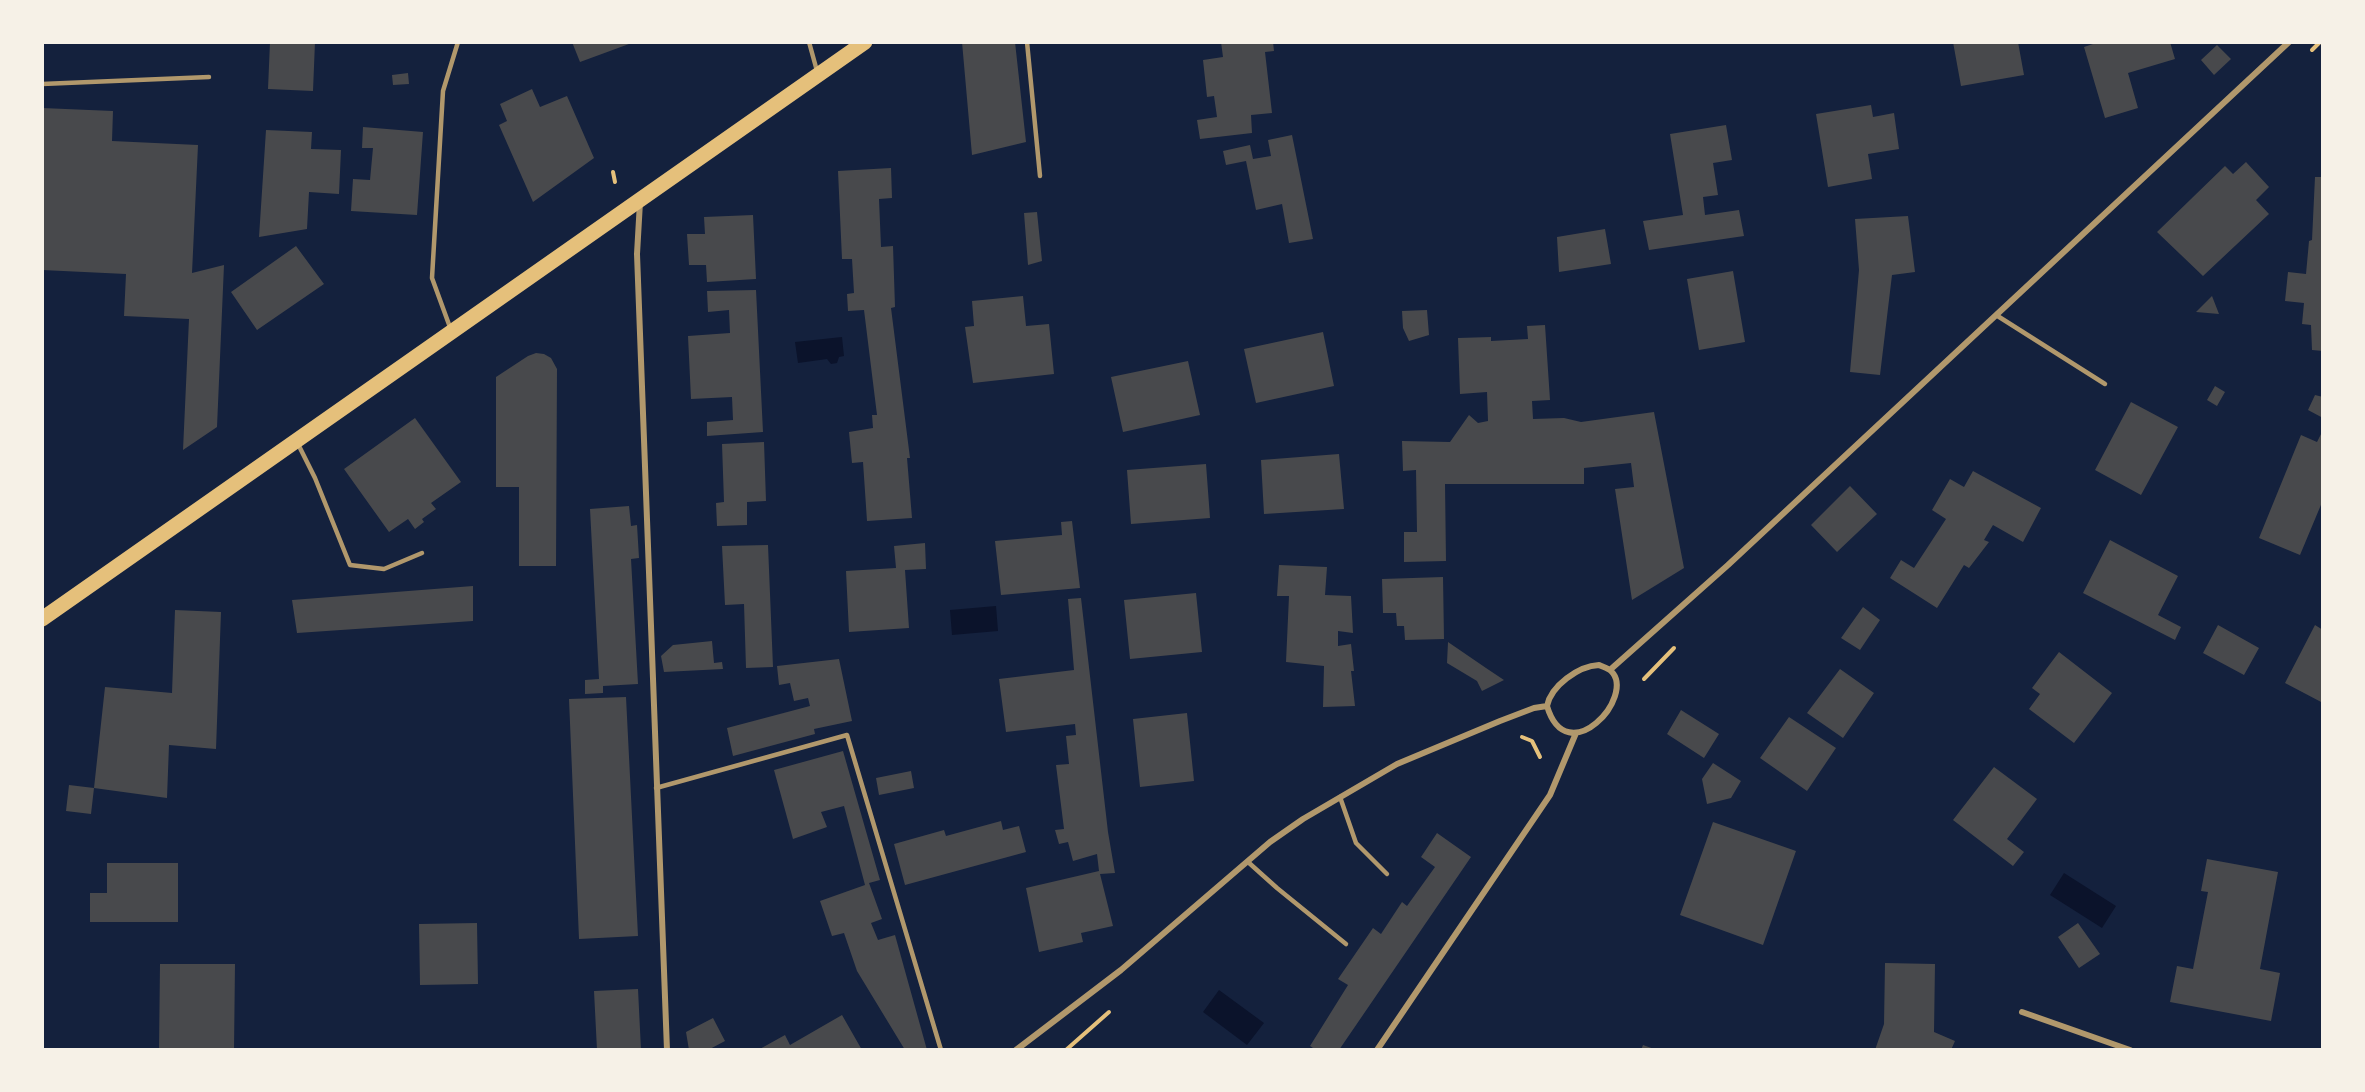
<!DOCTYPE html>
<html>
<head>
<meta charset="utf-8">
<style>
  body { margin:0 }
  #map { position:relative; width:2365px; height:1092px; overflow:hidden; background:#14213d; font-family:Roboto,sans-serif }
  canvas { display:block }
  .frame { position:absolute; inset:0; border:44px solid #f6f1e7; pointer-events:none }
</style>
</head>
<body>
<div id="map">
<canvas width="2365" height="1092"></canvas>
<div class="frame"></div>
</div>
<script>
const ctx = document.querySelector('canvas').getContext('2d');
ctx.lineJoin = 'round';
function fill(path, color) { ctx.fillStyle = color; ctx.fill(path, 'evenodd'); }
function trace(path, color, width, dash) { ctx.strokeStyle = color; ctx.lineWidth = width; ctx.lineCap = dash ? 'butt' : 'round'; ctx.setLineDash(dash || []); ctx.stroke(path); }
const water = new Path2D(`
  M842,337l2,19 -5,1 -2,6 -6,1 -4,-5 -29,4 -3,-21z
  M996,606l2,25 -46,4 -2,-25z
  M2064,873l52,33 -14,22 -52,-33z
  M1219,990l45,33 -17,22 -44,-33z`);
const building = new Path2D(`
  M270,42h45l-2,49 -45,-2z
  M572,42h56l1,2 -49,18z
  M962,42h53l11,100 -54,13z
  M1221,42h52l1,9 -9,1 7,61 -21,2 1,18 -52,6 -3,-19 20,-3 -3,-21 -7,1 -4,-37 20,-3z
  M1953,42h65l6,33 -63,11z
  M2099,42h71l5,17 -47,14 10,35 -33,10 -21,-71z
  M2217,45l14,14 -17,16 -13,-15z
  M408,73l1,11 -16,1 -1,-10z
  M532,89l8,18 27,-11 27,62 -61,44 -34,-77 8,-4 -7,-17z
  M1871,105l2,12 21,-4 5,36 -31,5 4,25 -44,8 -12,-73z
  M42,108l71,3 -1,30 86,4 -6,128 32,-8 -7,162 -34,23 6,-131 -65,-3 2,-42 -84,-4z
  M1726,125l6,35 -19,3 5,32 -15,2 2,18 34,-5 5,26 -95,14 -6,-29 40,-6 -13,-81z
  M363,127l60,5 -6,83 -66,-4 2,-32 17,1 3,-32h-11z
  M266,130l46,2 -1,17 30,1 -2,44 -30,-2 -2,37 -48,8z
  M1292,135l21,104 -24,4 -7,-39 -26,6 -10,-49 -20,4 -3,-14 27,-6 3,14 18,-3 -3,-16z
  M2246,162l23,25 -13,13 13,14 -66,62 -46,-44 68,-66 8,8z
  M891,168l1,30 -13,1 2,48 12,-1 2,61 -4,1 19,150h-3l5,60 -45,3 -4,-59 -11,1 -3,-31 24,-4 -1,-13h5l-13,-105 -16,1 -1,-17 7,-1 -2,-34h-10l-4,-88z
  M2315,177h8v174l-11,-1 -1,-25 -9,-1 2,-21 -19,-2 3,-29 18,2 3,-33 3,-1z
  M1037,212l5,49 -14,4 -4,-52z
  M753,215l3,64 -49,3 -1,-17h-17l-2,-31h18l-1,-17z
  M1908,216l7,56 -23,3 -12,100 -30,-3 9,-102 -4,-51z
  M1605,229l6,35 -52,8 -2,-35z
  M296,246l28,38 -67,46 -26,-38z
  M1733,271l12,71 -46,8 -12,-71z
  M756,290l7,142 -56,4v-14l26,-2 -1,-23 -41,2 -3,-63 42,-3 -1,-23 -21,2 -1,-21z
  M1023,296l3,30 23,-2 5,50 -81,9 -8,-56 9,-1 -2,-25z
  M2212,296l7,18 -23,-2z
  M1427,310l2,25 -20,6 -6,-13 -1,-17z
  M1545,325l5,75 -18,1 1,18 31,-1 17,4 73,-10 30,156 -52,32 -17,-111 19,-2 -3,-24 -47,5v16h-139l1,77 -42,1v-30h13l-1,-62 -13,1 -1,-30 48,1 19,-27 9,8 10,-2 -1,-29 -27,2 -2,-56 33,-1v4l37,-2 -1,-13z
  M1323,332l11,54 -78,17 -12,-54z
  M536,353l8,1 7,4 6,11 -1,197h-37v-79h-23v-110l32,-21z
  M1188,361l12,54 -77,17 -12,-55z
  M2215,386l10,6 -8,14 -10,-6z
  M2315,395l8,2v21l-15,-8z
  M2131,402l47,25 -37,68 -46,-25z
  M415,418l46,64 -30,21 5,6 -14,10 2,3 -9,7 -7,-10 -19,13 -45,-63z
  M2323,430v70l-23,55 -41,-17 42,-103 16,7z
  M764,442l2,59 -19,1v23l-30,1 -1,-23 8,-1 -2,-58z
  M1339,454l5,55 -80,5 -3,-54z
  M1206,464l4,54 -79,6 -4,-54z
  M1973,471l68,37 -18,34 -30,-17 -9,15 5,2 -20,26 -5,-3 -27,43 -47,-30 11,-18 13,8 32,-49 -14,-9 18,-31 14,8z
  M1850,486l27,28 -40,38 -26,-27z
  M629,506l2,20 6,-1 2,33 -8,1 7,125 -35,2v7l-18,1v-14l14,-1 -9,-170z
  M1072,521l8,67 -79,7 -6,-54 67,-6 -1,-13z
  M2110,540l68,36 -20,39 23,12 -6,13 -92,-47z
  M925,543l1,26 -21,1 4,58 -60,4 -3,-61 50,-3 -2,-22z
  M768,545l5,122 -27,1 -2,-64 -19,1 -3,-59z
  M1279,565l48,2 -2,28 26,1 2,37 -15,-2v15l13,-2 3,27h-3l4,35 -32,1 1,-41 -38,-4 3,-66h-12z
  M1443,577l1,62 -39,1 -1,-14h-7l-1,-13h-13l-1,-34z
  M473,586v35l-176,12 -5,-33z
  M1196,593l6,59 -72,7 -6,-59z
  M1081,598l27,234 7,41 -15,1 13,52 -32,7 2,9 -44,10 -13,-64 73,-17 -2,-17 -24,7 -5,-19 -9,2 -4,-14 9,-1 -8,-64 13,-1 -3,-28 10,-1 -1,-11 -69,8 -7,-53 75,-9 -6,-71z
  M1863,607l17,13 -20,30 -19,-12z
  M175,610l46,2 -5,137 -47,-4 -2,53 -73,-10 11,-101 67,6z
  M2218,625l41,23 -15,27 -41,-22z
  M2315,625l8,5v73l-38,-20z
  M712,641l2,22 8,-1 1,7 -59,3 -3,-16 12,-11z
  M1448,642l38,26 18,12 -22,11 -5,-10 -30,-18z
  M2059,652l53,41 -38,50 -45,-34 11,-15 -8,-6z
  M839,659l13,62 -38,8 1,5 -82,22 -6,-28 83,-22 -2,-8 -14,3 -4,-18 -11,2 -2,-19z
  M1840,669l34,24 -31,45 -36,-25z
  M626,697l12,239 -59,3 -10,-240z
  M1681,710l38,24 -15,24 -37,-24z
  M1187,713l7,68 -54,6 -7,-68z
  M1789,717l47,31 -29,43 -47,-33z
  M843,751l37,129 -11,3 13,36 -11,4 7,17 17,-5 32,115h-22l-48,-79 -13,-38 -12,3 -12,-35 45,-16 -21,-79 -23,6 6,15 -34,12 -19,-69z
  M1713,763l28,18 -10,17 -24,6 -5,-25z
  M1994,767l43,32 -30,40 17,13 -11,14 -60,-46z
  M911,771l3,17 -35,7 -3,-17z
  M69,785l25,3 -3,26 -25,-3z
  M1001,821l2,9 16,-4 7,26 -121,33 -11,-41 50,-14 2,6z
  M1713,822l83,29 -33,94 -83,-30z
  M1437,833l34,24 -132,193h-23l-6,-4 38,-61 -10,-6 35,-51 8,6 21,-32 5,4 28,-39 -14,-10z
  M2207,859l71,13 -18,97 20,4 -9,48 -101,-19 7,-36 16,3 15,-77 -7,-1z
  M107,863h71v59h-88v-29h17z
  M477,923l1,61 -58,1 -1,-61z
  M2078,923l22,31 -21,14 -21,-31z
  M1885,963l50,1 -1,68 21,9 -4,9h-76l9,-26z
  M160,964h75l-1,86h-75z
  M638,989l3,61h-44l-3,-59z
  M842,1015l20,35h-104l27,-15 5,10z
  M713,1018l12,23 -17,9h-19l-3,-18z
  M1643,1045l14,5h-16z`);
const path = new Path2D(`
  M2312,50l8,-8
  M613,172l2,10
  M1644,679l30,-31
  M1522,737l10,4 8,16
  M1066,1050l43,-38`);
const service = new Path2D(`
  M809,42l8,29
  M1027,42l13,134
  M42,84l167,-7
  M1996,315l109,69
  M451,330l-19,-52 11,-187 15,-49
  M298,444l17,34 35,87 34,4 38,-16
  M656,788l191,-53 94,315
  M1340,797l16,46 31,31
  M1248,862l29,26 69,56`);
const minor = new Path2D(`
  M640,202l-3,52 30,796
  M1599,665c4,2 9,3 12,6 26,25 -44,102 -64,35 4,-20 31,-40 52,-41z
  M1611,669l117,-104 561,-523
  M2022,1012l108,38
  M1016,1050l105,-80 149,-128 33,-23 94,-55 103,-43 34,-13 13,-2
  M1377,1050l173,-255 26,-62`);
const primary = new Path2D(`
  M42,619l823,-577`);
fill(water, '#0b132b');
fill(building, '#48494c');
trace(path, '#e5c07b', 4);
trace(service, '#b1986c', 4.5);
trace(minor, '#b1986c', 6);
trace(primary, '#e5c07b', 15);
</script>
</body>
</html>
